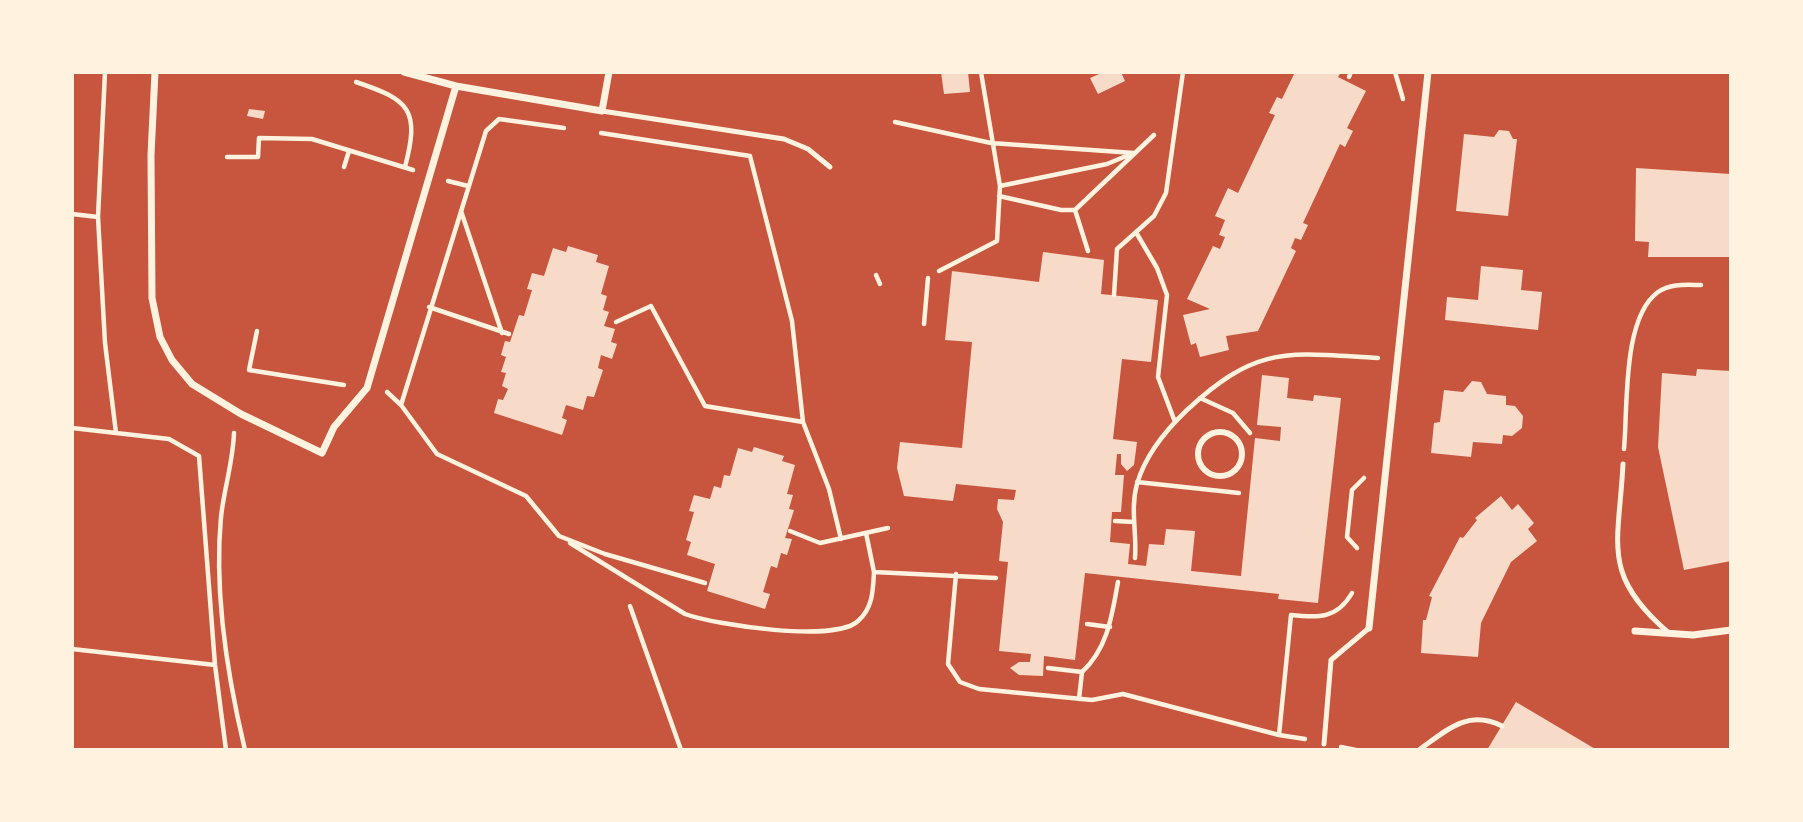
<!DOCTYPE html>
<html>
<head>
<meta charset="utf-8">
<style>
  body { margin:0 }
  #map { position:relative; width:1803px; height:822px; overflow:hidden; background:#c8553d; font-family:"Titillium Web",sans-serif }
  canvas { display:block }
  .frame { position:absolute; inset:0; border:74px solid #fff3e0; pointer-events:none }
</style>
</head>
<body>
<div id="map">
<canvas width="1803" height="822"></canvas>
<div class="frame"></div>
</div>
<script>
const ctx = document.querySelector('canvas').getContext('2d');
ctx.lineJoin = 'round';
function fill(path, color) { ctx.fillStyle = color; ctx.fill(path, 'evenodd'); }
function trace(path, color, width, dash) { ctx.strokeStyle = color; ctx.lineWidth = width; ctx.lineCap = dash ? 'butt' : 'round'; ctx.setLineDash(dash || []); ctx.stroke(path); }
const building = new Path2D(`
  M941,72h27l2,20 -26,2z
  M1104,72h17l4,9 -27,13 -8,-16z
  M1295,72h46l-3,5 28,14 -19,37 6,3 -8,16 -5,-3 -37,79 5,2 -7,15 -6,-2 -4,10 5,3 -38,80 -32,5 3,14 -29,7 -4,-14 -5,2 -8,-30 27,-6 -23,-10 26,-53 7,3 5,-12 -6,-2 6,-15 -10,-4 13,-28 10,5 37,-78 -6,-2 8,-16 5,2z
  M249,109l16,2 -2,8 -16,-3z
  M1499,130l10,1 4,8h4l-9,77 -52,-5 8,-77 30,3z
  M1636,168l95,6v83h-83l1,-15 -14,-1z
  M568,246l30,9 -2,7 13,4 -8,28 6,2 -4,14 6,2 -5,14 11,3 -4,13 6,2 -5,15 -11,-4 -3,13 5,2 -9,27 -7,-1 -4,14 -17,-5 -4,13 5,2 -5,15 -68,-22 4,-14 5,1 5,-11 -6,-3 4,-13 -5,-1 5,-15 -5,-2 4,-14 5,1 9,-27 5,1 8,-26 -5,-1 5,-16 12,3 9,-28 13,4z
  M1043,252l61,8 -3,34 57,6 -7,62 -29,-3 -9,80 24,3 -3,23 -7,6 -6,-7v-10h-4l-2,21h9l-3,37h-9l-2,30 20,2 -2,20 18,2 3,-22 15,1 2,-16 29,2 -4,40 50,5 14,-138 25,3 1,-14 -24,-2 5,-50 27,3 -2,20 26,3 1,-6 27,3 -23,205 -40,-4 1,-5 -194,-21 -10,87 -31,-4 -1,20 -24,-1 -9,-7 9,-6h11l1,-8 -32,-3 9,-89 -9,-1 4,-39 -6,-13 1,-10 16,1 2,-10 -60,-6 -3,17 -49,-5 -7,-28 3,-26 62,6 10,-106 -27,-2 7,-69 87,11z
  M1481,266l42,4 -2,20 21,2 -4,38 -93,-10 2,-23 31,3z
  M1697,369l34,2v190l-47,9 -26,-123 4,-74 34,3z
  M1472,381l9,1 6,12 19,2v9l9,1 8,10 -1,12 -10,8 -9,-1 -1,9 -29,-2 -2,15 -40,-4 3,-30 6,-1 4,-32 19,2z
  M754,447l30,9 -2,5 13,4 -8,29 6,1 -4,14 5,1 -9,28 7,1 -5,16 -6,-2 -4,15 -6,-2 -8,26 7,2 -5,15 -58,-18 8,-27 -28,-9 4,-13 -5,-2 8,-28 -5,-1 5,-16 16,4 4,-13 7,2 3,-13 6,1 8,-28 14,4z
  M1501,496l11,14 6,-6 16,19 -6,6 9,12 -26,21 -30,61 -3,34 -57,-4 2,-33h3l6,-23 -3,-1 31,-59 3,1 14,-18 -2,-2z
  M1516,702l81,48h-110z`);
const path = new Path2D(`
  M105,72l-7,145 7,126 11,90
  M1395,72l8,27
  M1349,77l2,-5
  M356,82c54,18 64,28 49,85
  M895,122l96,21 143,10
  M601,133l149,23
  M750,156l42,165 11,101 26,67 12,50
  M227,157h31l1,-19 53,1 101,31
  M344,167l5,-16
  M448,181l20,5
  M1000,186l107,-22 24,-10
  M999,196l62,14h14l79,-75
  M1075,210l13,41
  M461,211l41,122
  M72,214l26,3
  M1137,234l20,34 10,27 -9,82 17,45
  M939,271l58,-30 3,-55 -19,-114
  M876,275l4,9
  M1114,295l3,-46 37,-33 12,-23 17,-121
  M429,307l80,27
  M616,322l35,-16 54,100 98,16
  M924,324l4,-46
  M257,331l-8,39 95,15
  M387,392l14,13 36,49 89,42 33,40 46,18 100,29
  M1200,398l33,15 17,20
  M401,405l85,-274 13,-12 65,9
  M72,428l97,11 30,17 16,209 11,85
  M234,433c-1,29 -10,56 -13,84 -7,74 7,162 24,233
  M1624,449c4,-42 -2,-131 34,-157 13,-9 29,-7 43,-7
  M1137,482l102,11
  M1115,521l19,1
  M790,531l30,12 68,-15
  M866,533l8,39
  M570,543l115,71c30,11 150,29 173,7 15,-13 15,-31 16,-49l122,6
  M1357,548l-10,-11 5,-47 12,-12
  M1135,558c2,-25 -5,-49 2,-74 8,-28 29,-54 50,-74 71,-66 100,-57 191,-52
  M956,574l-8,90 12,18 19,7 113,11 31,-6 156,41 26,4
  M630,606l51,144
  M1087,624l23,3
  M72,649l143,16
  M1048,668l34,4 -3,27
  M1082,672c26,-24 30,-57 36,-90
  M1279,735l12,-120c27,3 46,4 61,-22
  M1341,747l15,3`);
const service = new Path2D(`
  M602,111l182,28 24,10 22,18
  M1623,464c-4,81 -23,110 47,170
  M1324,744l7,-84 38,-32
  M1419,750c28,-20 48,-41 83,-24`);
const pedestrian = new Path2D(`
  M1198 454a22 22 0 1 1 44 0a22 22 0 1 1-44 0Z`);
const minor = new Path2D(`
  M155,72l-4,83 1,143 8,39 12,23 20,24 49,30 81,39 12,-26 33,-39 89,-302
  M404,72l52,14 146,25 7,-39
  M1369,628l59,-556
  M1635,631l58,4 38,-5`);
fill(building, '#f7dbc8');
trace(path, '#fff3e0', 4.5);
trace(service, '#fff3e0', 5);
trace(pedestrian, '#fff3e0', 6);
trace(minor, '#fff3e0', 7);
</script>
</body>
</html>
